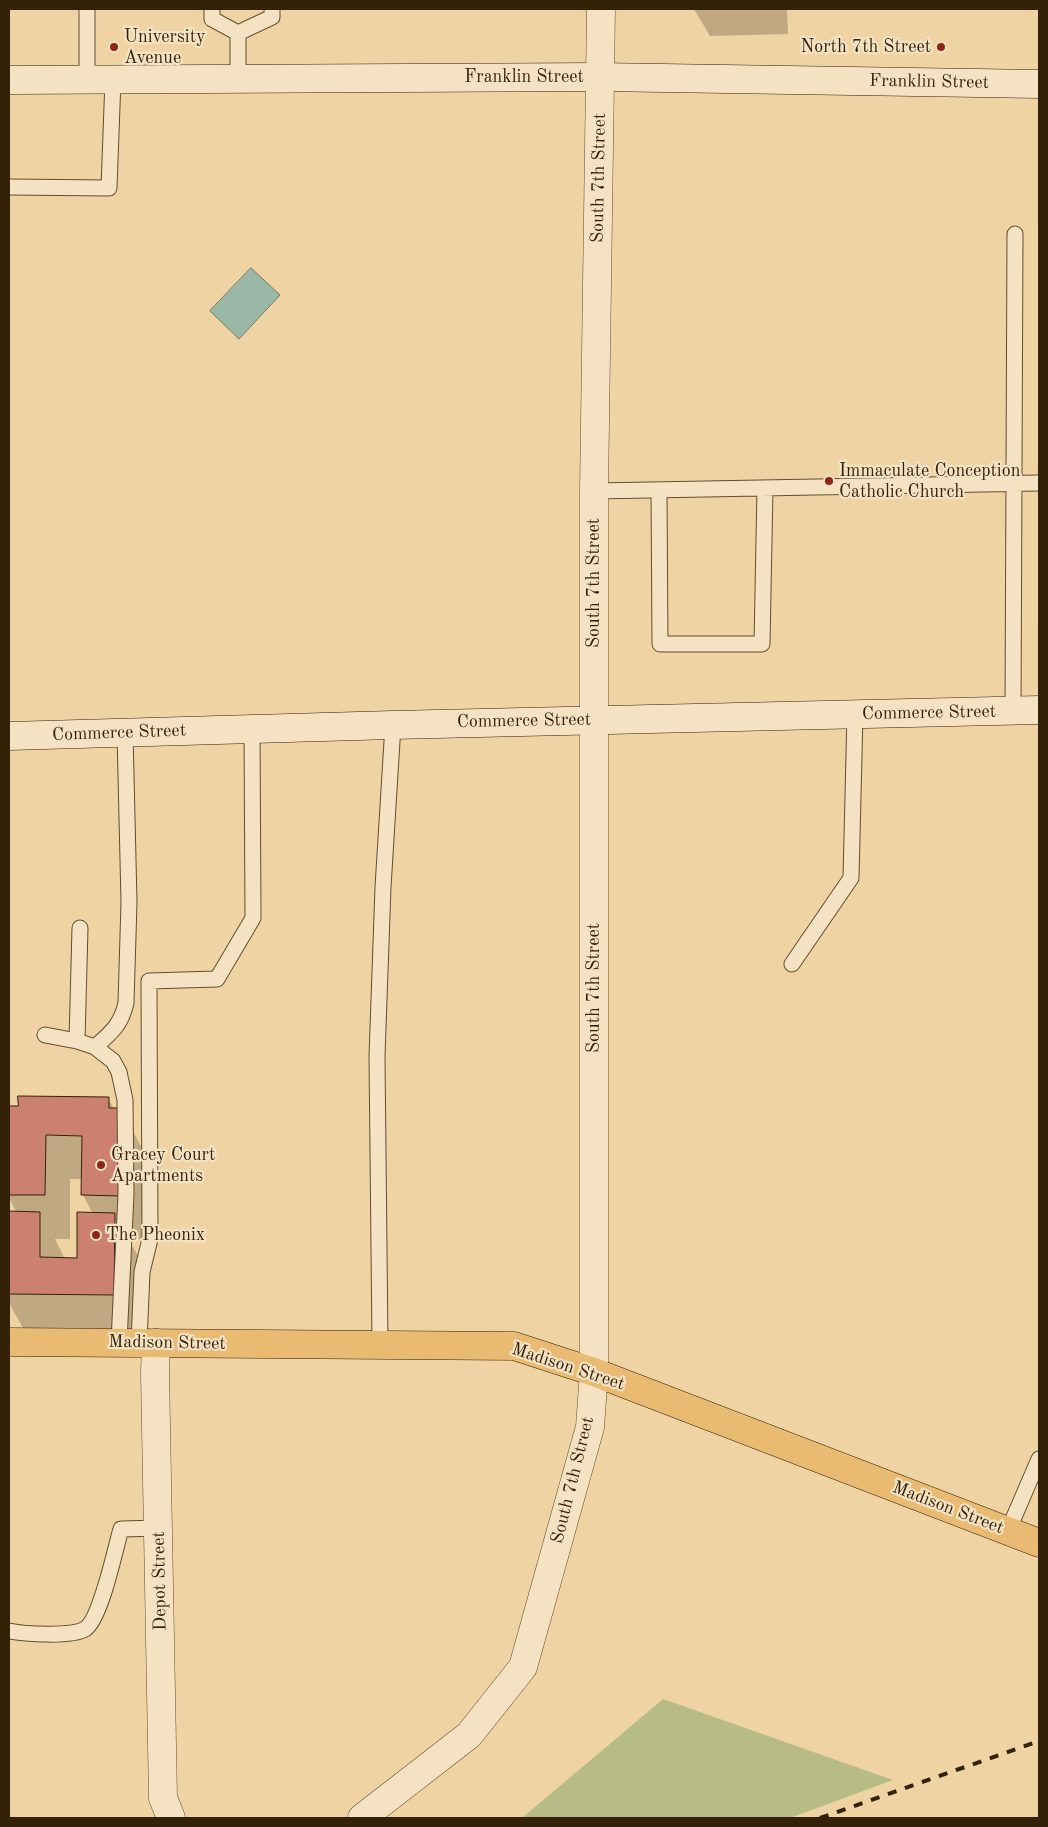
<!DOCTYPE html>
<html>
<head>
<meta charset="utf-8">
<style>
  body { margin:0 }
  #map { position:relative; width:1048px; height:1827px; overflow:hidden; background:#efd3a3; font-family:"Old Standard TT",serif }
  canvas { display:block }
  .frame { position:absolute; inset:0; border:10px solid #332108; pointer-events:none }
</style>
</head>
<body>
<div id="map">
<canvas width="1048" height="1827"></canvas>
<div class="frame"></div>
</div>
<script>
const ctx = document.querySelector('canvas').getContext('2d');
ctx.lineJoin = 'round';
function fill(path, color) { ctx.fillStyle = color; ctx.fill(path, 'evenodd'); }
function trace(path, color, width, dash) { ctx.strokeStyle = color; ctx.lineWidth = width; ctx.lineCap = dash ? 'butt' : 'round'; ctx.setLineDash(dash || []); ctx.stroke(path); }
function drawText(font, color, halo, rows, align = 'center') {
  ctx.font = font + ' "Old Standard TT",serif'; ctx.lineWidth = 4.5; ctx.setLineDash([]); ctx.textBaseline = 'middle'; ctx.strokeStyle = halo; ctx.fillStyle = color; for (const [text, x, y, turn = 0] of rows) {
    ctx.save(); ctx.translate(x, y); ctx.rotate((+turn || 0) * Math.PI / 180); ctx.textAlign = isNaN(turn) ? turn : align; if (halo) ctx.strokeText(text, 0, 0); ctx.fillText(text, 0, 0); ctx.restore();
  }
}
const green = new Path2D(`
  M663,1699l230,81 -103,38h-268z`);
const water = new Path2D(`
  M251,268l29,27 -41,44 -29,-28z`);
const shadow = new Path2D(`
  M694,9h93l1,25 -78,2z
  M108,1098l6,11h6l25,44 -1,86h-16l11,18 -1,81 -110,-1 -19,-34v-90h8l-8,-15v-90zM70,1179h13v16l10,19 -15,45h-13l-10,-20h15z`);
const building = new Path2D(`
  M18,1096l91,1v11h12l-1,88 -39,-1 1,-59 -36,-1 -1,60h-36v-89h9z
  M9,1211l31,1v45l37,1v-46l38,1 -1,82 -105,-1z`);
const lane = new Path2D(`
  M212,9v10l26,14
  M238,33l34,-16v-8
  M238,78v-45
  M87,79v-70
  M9,187l100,1 4,-109
  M659,490l1,154h102l3,-156
  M594,491l445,-8
  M1013,711l2,-477
  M792,964l59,-86 4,-164
  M45,1035l32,6 18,6 18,14 6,11 6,28 1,94 -7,148
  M77,1041l3,-113
  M95,1047c16,-14 26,-22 31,-44l3,-101 -4,-169
  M139,1343l3,-71 8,-33 -1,-258 68,-2 36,-61 -1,-189
  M380,1345l-3,-289 6,-169 10,-162
  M1008,1531l31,-72
  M9,1631c15,3 63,6 76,-2 16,-10 30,-80 36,-100l38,-1`);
const street = new Path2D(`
  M156,1343l-1,30 8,425 8,20
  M362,1818l107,-83 54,-68 67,-240 4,-55v-881l7,-482`);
const secondary = new Path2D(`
  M9,80l591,-3 439,7
  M9,736l384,-11 646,-15`);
const primary = new Path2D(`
  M9,1342l505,4 80,26 445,171`);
const rail = new Path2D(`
  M820,1818l219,-77`);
const markers = [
  [114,47,5,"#8f2418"],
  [941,47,5,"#8f2418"],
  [829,481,5,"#8f2418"],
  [101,1165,5,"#8f2418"],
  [96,1235,5,"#8f2418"]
];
const poiNames = [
  ["University",124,37],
  ["Avenue",124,58],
  ["North 7th Street",931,47,"right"],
  ["Immaculate Conception",839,471],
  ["Catholic Church",839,492],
  ["Gracey Court",111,1155],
  ["Apartments",111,1176],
  ["The Pheonix",106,1235]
];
const streetNames = [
  ["Franklin Street",524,77],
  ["Franklin Street",929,82,1],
  ["South 7th Street",599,178,-89],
  ["South 7th Street",594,583,-90],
  ["Commerce Street",929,713,-1],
  ["Commerce Street",524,721,-1],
  ["Commerce Street",119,733,-2],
  ["South 7th Street",594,988,-90],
  ["Madison Street",167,1343,1],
  ["Madison Street",568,1367,18],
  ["South 7th Street",573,1480,-76],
  ["Madison Street",948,1508,21],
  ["Depot Street",160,1581,-91]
];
fill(green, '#b7bc86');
fill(water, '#9ab7a8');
trace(water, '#717b68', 1);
fill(shadow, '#0003');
fill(building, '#cc806f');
trace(building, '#332108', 1);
trace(lane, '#624e2f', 17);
trace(street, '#624e2f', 29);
trace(secondary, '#332108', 29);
trace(primary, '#332108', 29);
trace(lane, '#f5e2c3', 15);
trace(street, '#f5e2c3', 28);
trace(secondary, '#f5e2c3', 28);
trace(primary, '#e8ba72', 28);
trace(rail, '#332108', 4, [9, 9]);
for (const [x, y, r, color] of markers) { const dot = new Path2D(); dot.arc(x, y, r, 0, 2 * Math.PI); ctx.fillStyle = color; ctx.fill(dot); trace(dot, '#f5e2c3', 2); }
drawText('18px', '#332108', '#f5e2c3', poiNames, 'left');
drawText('18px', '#332108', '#f5e2c3', streetNames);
</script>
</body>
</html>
